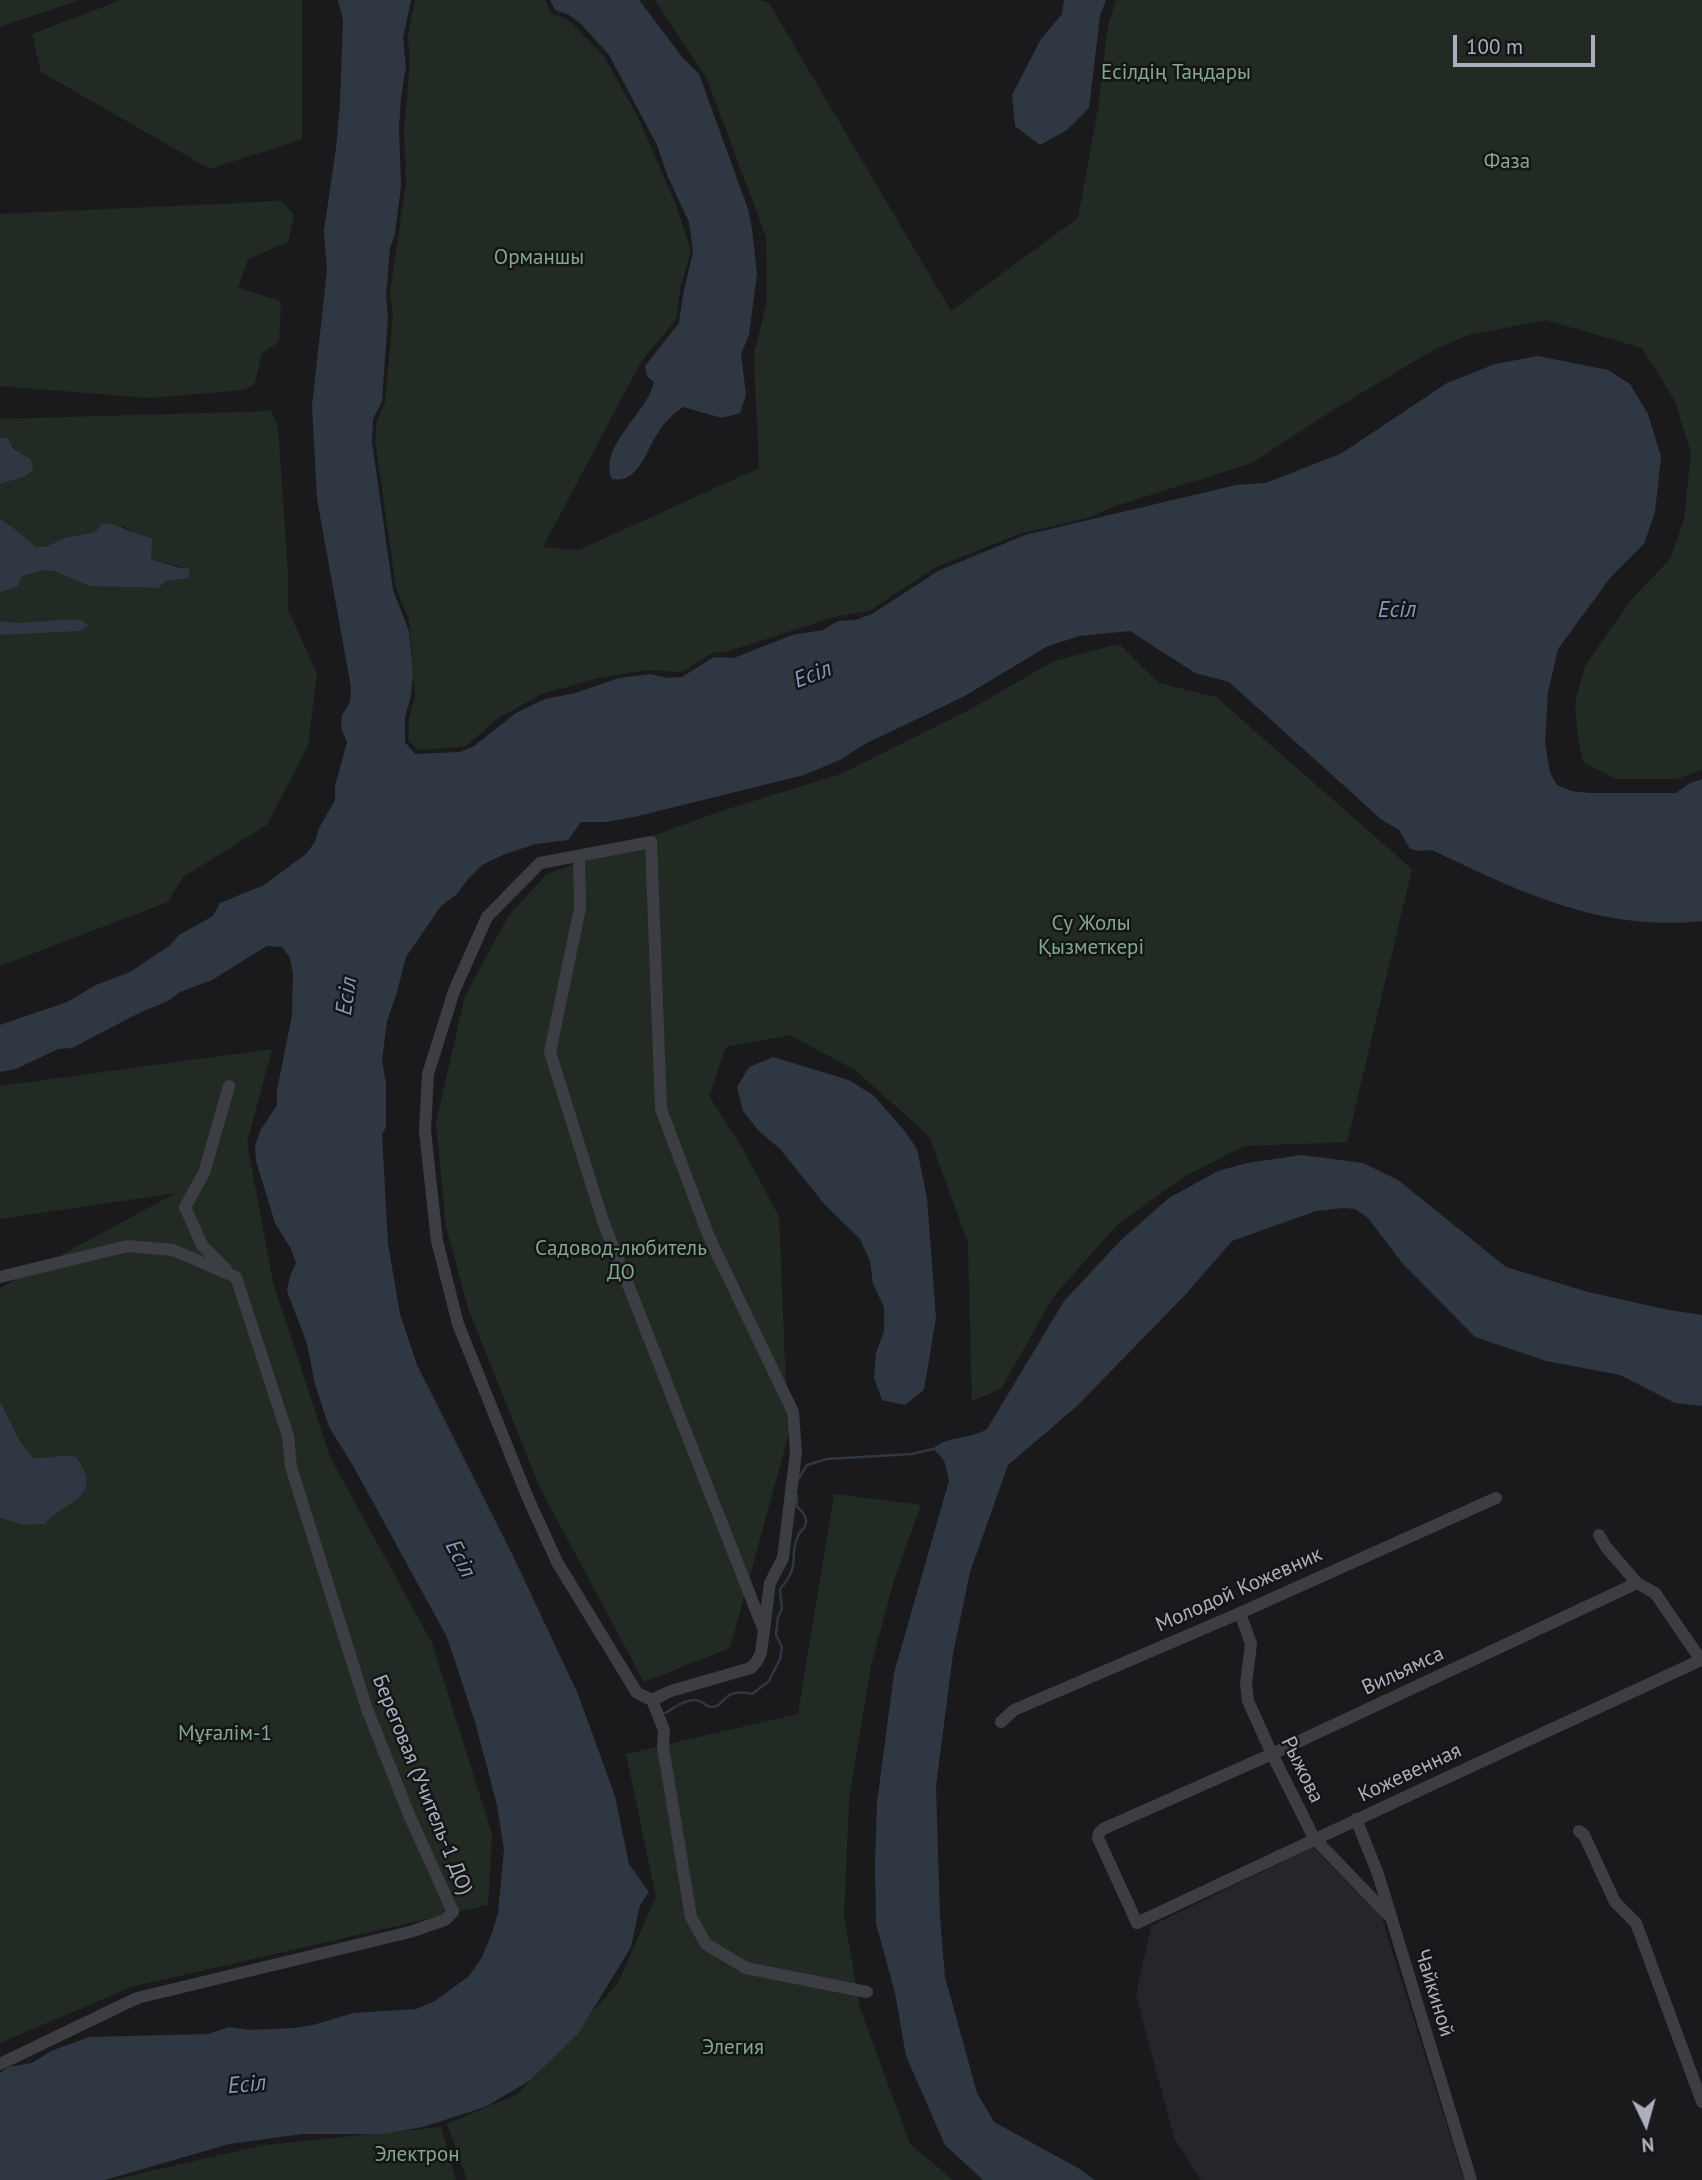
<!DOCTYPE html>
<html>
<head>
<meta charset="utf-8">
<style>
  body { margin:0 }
  #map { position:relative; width:1702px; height:2180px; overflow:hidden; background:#1a1a1d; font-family:"PT Sans",sans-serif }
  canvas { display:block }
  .north { position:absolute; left:1611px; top:2089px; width:70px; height:70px; -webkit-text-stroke:5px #151518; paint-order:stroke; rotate:175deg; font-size:19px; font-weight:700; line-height:28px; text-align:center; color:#acafbd }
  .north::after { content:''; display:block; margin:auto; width:24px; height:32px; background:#acafbd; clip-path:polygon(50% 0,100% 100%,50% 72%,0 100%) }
  .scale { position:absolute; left:1453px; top:35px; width:142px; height:32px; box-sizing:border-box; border:4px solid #acafbd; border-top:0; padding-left:9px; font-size:21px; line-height:24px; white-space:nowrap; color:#acafbd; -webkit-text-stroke:5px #151518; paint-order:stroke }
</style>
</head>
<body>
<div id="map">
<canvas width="1702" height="2180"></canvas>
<div class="north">N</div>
<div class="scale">100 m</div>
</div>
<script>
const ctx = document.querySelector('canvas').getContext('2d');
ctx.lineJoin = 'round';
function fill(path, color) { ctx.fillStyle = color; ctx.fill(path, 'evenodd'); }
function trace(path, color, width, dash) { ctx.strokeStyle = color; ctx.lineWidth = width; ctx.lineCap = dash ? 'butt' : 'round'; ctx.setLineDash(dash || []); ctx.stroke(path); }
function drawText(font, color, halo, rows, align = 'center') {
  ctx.font = font + ' "PT Sans",sans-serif'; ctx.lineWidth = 5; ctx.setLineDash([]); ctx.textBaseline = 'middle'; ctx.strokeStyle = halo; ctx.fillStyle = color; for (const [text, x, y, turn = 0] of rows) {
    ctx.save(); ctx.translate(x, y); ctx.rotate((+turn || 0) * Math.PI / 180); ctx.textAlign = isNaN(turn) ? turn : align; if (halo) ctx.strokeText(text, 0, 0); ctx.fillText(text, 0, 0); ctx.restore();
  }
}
const built = new Path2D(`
  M1313,1847l69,71 82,262h-263l-27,-42 -38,-143 15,-69z`);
const green = new Path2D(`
  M0,0h79l-79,27z
  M121,0h181v139l-92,30 -169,-97 -9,-38z
  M415,0h130l7,14 15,5 37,37 34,61 38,88 15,46 -11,39 -4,29 -35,43 -98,185 36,3 180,-82 -5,-114 13,-53 -1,-64 -59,-158 -52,-79h105l9,3 182,308 127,-93 20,-109 10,-84 8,-25h586v770l-25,9h-61l-33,-17 -5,-25 -3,-34 10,-37 46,-66 39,-41 14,-39 7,-67 -16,-52 -33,-53 -96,-28 -77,15 -34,14 -102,61 -81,53 -137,43 -27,12 -66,15 -86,34 -67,44 -35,6 -105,34 -17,2 -30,19 -35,-2 -48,8 -57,16 -44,24 -33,29 -47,3 -10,-10 1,-22 6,-22 -6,-77 -13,-31 -21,-148 2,-19 8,-19 8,-88 -3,-22 16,-108 -2,-55 6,-65 -2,-29z
  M281,201l13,14 -6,27 -40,17 -10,29 43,13 -2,41 -17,11 -7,30 -10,7 -96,8 -149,-12v-172z
  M271,411l7,16 10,148v35l29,63 -9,73 -41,79 -84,52 -15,25 -168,64v-331l89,-10 -9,-5 -63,3 -17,-2v-28l6,-2 16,-15 23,-6 91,18h22l9,-7 22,-3v-9l-38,-10v-21l-19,-5 -8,-7 -59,12 -20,9h-10c-10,-11 -22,-20 -35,-28v-35l24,-7 7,-18 -18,-12 -5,-9h-8v-19z
  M1119,644l40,39 57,14 196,172 -65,273 -103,4 -62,32 -65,47 -63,71 -53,93 -29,12 -4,-158 -39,-107 -74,-66 -65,-35 -64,12 -17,49 34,53 36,68 9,220 -58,211 -86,34 -105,-196 -70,-175 -23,-84 -10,-105 29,-126 44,-81 38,-41 174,-63 120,-37 128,-64 85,-49z
  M272,1049l-25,94 26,139 57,175 102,186 60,191 -4,71 -357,82 -131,56v-755l176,-95 -176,26v-133z
  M834,1494l87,11 -27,75 -23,86 -22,134 -5,115 16,93 50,136 43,36h-486l-20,-56 71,-30 100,-111 38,-86 -30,-143 172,-40z
  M441,2127l15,53h-344l152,-35z`);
const water = new Path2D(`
  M338,0h73l-8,38 3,29 -5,30 -2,31 2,58 -6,48 -5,14 -4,48 2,20 -6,85 -9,18 -1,23 21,148 16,41 4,43 -2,22 -6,21v25l10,12 45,-2 14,-6 42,-33 29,-14 30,-6 44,-15 32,-4 16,4 15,-1 32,-20 20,1 58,-23 31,-5 15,-9 17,-1 17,-6 66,-43 87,-36 211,-50 30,-2 76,-30 105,-70 48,-19 43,-8 70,14 22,14 18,30 13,43 -6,55 -11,32 -34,34 -52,71 -10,43 -3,50 5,31 7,12 15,6 18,2h86l14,-10 12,-4v142c-101,11 -182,-29 -270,-71l-12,1 -10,-2 -11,-19 -17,-10 -153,-138 -34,-9 -65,-42 -50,5 -32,10 -85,51 -98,47 -25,16 -36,15 -170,42 -28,5h-25l-13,18 -32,4 -31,10 -23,11 -14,14 -11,15 -16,12 -35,51 -9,35 -10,29 -5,40 4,22v44l-4,7 6,110 12,70 17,51 96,191 65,138 37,102 14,68 20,28 -9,13 -9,42 -53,87 -49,47 -44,26 -62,20 -40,7h-80l-74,10 -124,36h-105v-107l8,-6 24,-4 19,-12 38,-14 119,-3 21,-7 21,3 43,-2 20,-3 40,-12 63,-4 19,-8 34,-25 13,-19 10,-24 6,-20 6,-64 -7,-44 -22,-83 -28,-85 -95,-173 -23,-37 -14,-43 -8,-40 -20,-53 3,-15 6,-13 -5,-14 -16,-26 -19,-62 -1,-15 5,-15 17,-26v-15l15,-75 1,-42 -3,-15 -8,-11 -15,-1 -55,34 -32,12 -12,9 -27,11 -69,36 -14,1 -42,20 -16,3v-47l67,-23 29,-17 34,-13 39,-26 10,-11 34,-19 7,-13 44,-18 42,-31 9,-12 4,-14 16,-28v-14l12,-44 -6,-14 1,-13 8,-13 1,-15 -34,-188 -5,-93 15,-135 -3,-40 12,-83 4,-44 3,-84z
  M550,0h89l44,58 16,16 49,135 4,20 5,44 -8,62 -8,19 5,41 -6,18 -18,5 -39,-11c-10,7 -17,14 -24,24 -13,19 -20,53 -47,48 -14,-33 35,-65 42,-97l-7,-6 -2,-10 34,-43 4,-28 10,-44 -4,-29 -21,-45 -11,-32 -48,-90 -28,-31 -12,-9 -14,-5z
  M1064,0h42l-6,16 -11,92 -22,22 -27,15 -25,-19 -3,-31 29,-56 21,-25z
  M0,438h8l5,10 18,11 2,11 -9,7 -24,7z
  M0,519c13,8 25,17 35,28h10l20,-9 30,-6 7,-8c18,-1 19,5 33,9 5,2 11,3 17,5l-1,21 29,9h9v10l-22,3 -9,7 -68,-2 -33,-14 -12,-2 -23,6 -4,10 -18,7z
  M59,620h21l9,5 -10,6 -79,4v-14l18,2z
  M773,1057l76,23 24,15 31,35 13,19 10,49 9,120 -12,72 -19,15 -23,-5 -8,-22 2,-25 8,-22v-24l-11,-23 -3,-23 -10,-22 -34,-33 -46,-57 -22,-19 -15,-19 -6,-24 12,-20z
  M1302,1155l61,8 35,17 108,87 82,25 81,18 33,5v91l-27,-3 -55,-28 -74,-14 -71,-24 -72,-73 -35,-46 -13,-9 -11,-1 -28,3 -84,30 -46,53 -109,112 -69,59 -38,107 -17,82 -17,132 4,131 5,60 32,116 17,29 84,46 17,12h-112l-38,-35 -39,-89 -11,-63 -19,-69 -1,-60 2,-61 17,-130 55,-192c-4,-19 -3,-21 -16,-32 10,-12 38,-10 54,-20l77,-128 58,-62 47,-41 49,-27 29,-8z
  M0,1401l20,41 13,16c15,1 28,-4 43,-1 31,42 -14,44 -31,67l-21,1 -24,-7z`);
const stream = new Path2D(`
  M799,1478l8,-13 20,-6 85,-5 21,-5
  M665,1713c9,-5 20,-14 31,-13 6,1 11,7 16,7 14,0 9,-20 40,-13l17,-13 11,-22 2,-12 -6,-12 2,-18 4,-8 -2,-20c22,-25 8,-31 18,-53 2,-6 9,-8 8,-15 0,-6 -5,-11 -9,-14v-12`);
const minor = new Path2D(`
  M579,856l1,52 -30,144 53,169 160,407
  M226,1269l-24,-24 -17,-38 19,-34 25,-87
  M0,1277l128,-31 45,4 63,27 52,159 3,31 76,242 43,108 43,95 -8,8 -35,12 -273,66 -137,66
  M1599,1535l7,12 31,36
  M1240,1613l11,31 -5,39 2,18 24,53 42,84 73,76
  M1701,1660l-46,-67 -18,-10 -365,171 -169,75 -4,4 -1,5 39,85c187,-89 376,-176 564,-263l1,-1
  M652,1700l19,-9 80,-23 6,-7 4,-8 9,-70 13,-25 13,-106 -3,-40 -84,-175 -48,-128 -10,-267 -111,21 -53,54 -33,74 -26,83 -3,57 12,110 21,83 69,172 30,66 80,131 15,7 12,30 -1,17 28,170 15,27 40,24 121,24
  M1001,1722l13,-12 226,-97 256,-115
  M1356,1819l22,55 93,306
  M1579,1831l5,4 31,67 21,21 66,179`);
const parkNames = [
  ["Есілдің Таңдары",1176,73],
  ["Фаза",1507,162],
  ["Орманшы",539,258],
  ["Су Жолы",1091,924],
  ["Қызметкері",1091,948],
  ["Садовод-любитель",621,1249],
  ["ДО",621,1273],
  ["Мұғалім-1",225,1734],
  ["Элегия",733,2048],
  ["Электрон",417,2155]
];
const streetNames = [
  ["Молодой Кожевник",1239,1590,-24],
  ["Вильямса",1403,1671,-25],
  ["Рыжова",1302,1770,64],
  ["Кожевенная",1410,1773,-25],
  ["Береговая (Учитель-1 ДО)",422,1785,68],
  ["Чайкиной",1434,1993,73]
];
const waterNames = [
  ["Есіл",1397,610],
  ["Есіл",813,675,-21],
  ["Есіл",347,996,-82],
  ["Есіл",460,1559,62],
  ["Есіл",247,2085,-5]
];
fill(built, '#26262a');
fill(green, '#212b24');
fill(water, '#2f3742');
trace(stream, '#2f3742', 2.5);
trace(minor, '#3d3d44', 12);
drawText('21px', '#82a88a', '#151518', parkNames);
drawText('21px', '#acafbd', '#151518', streetNames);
drawText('italic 23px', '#8297b9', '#151518', waterNames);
</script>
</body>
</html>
